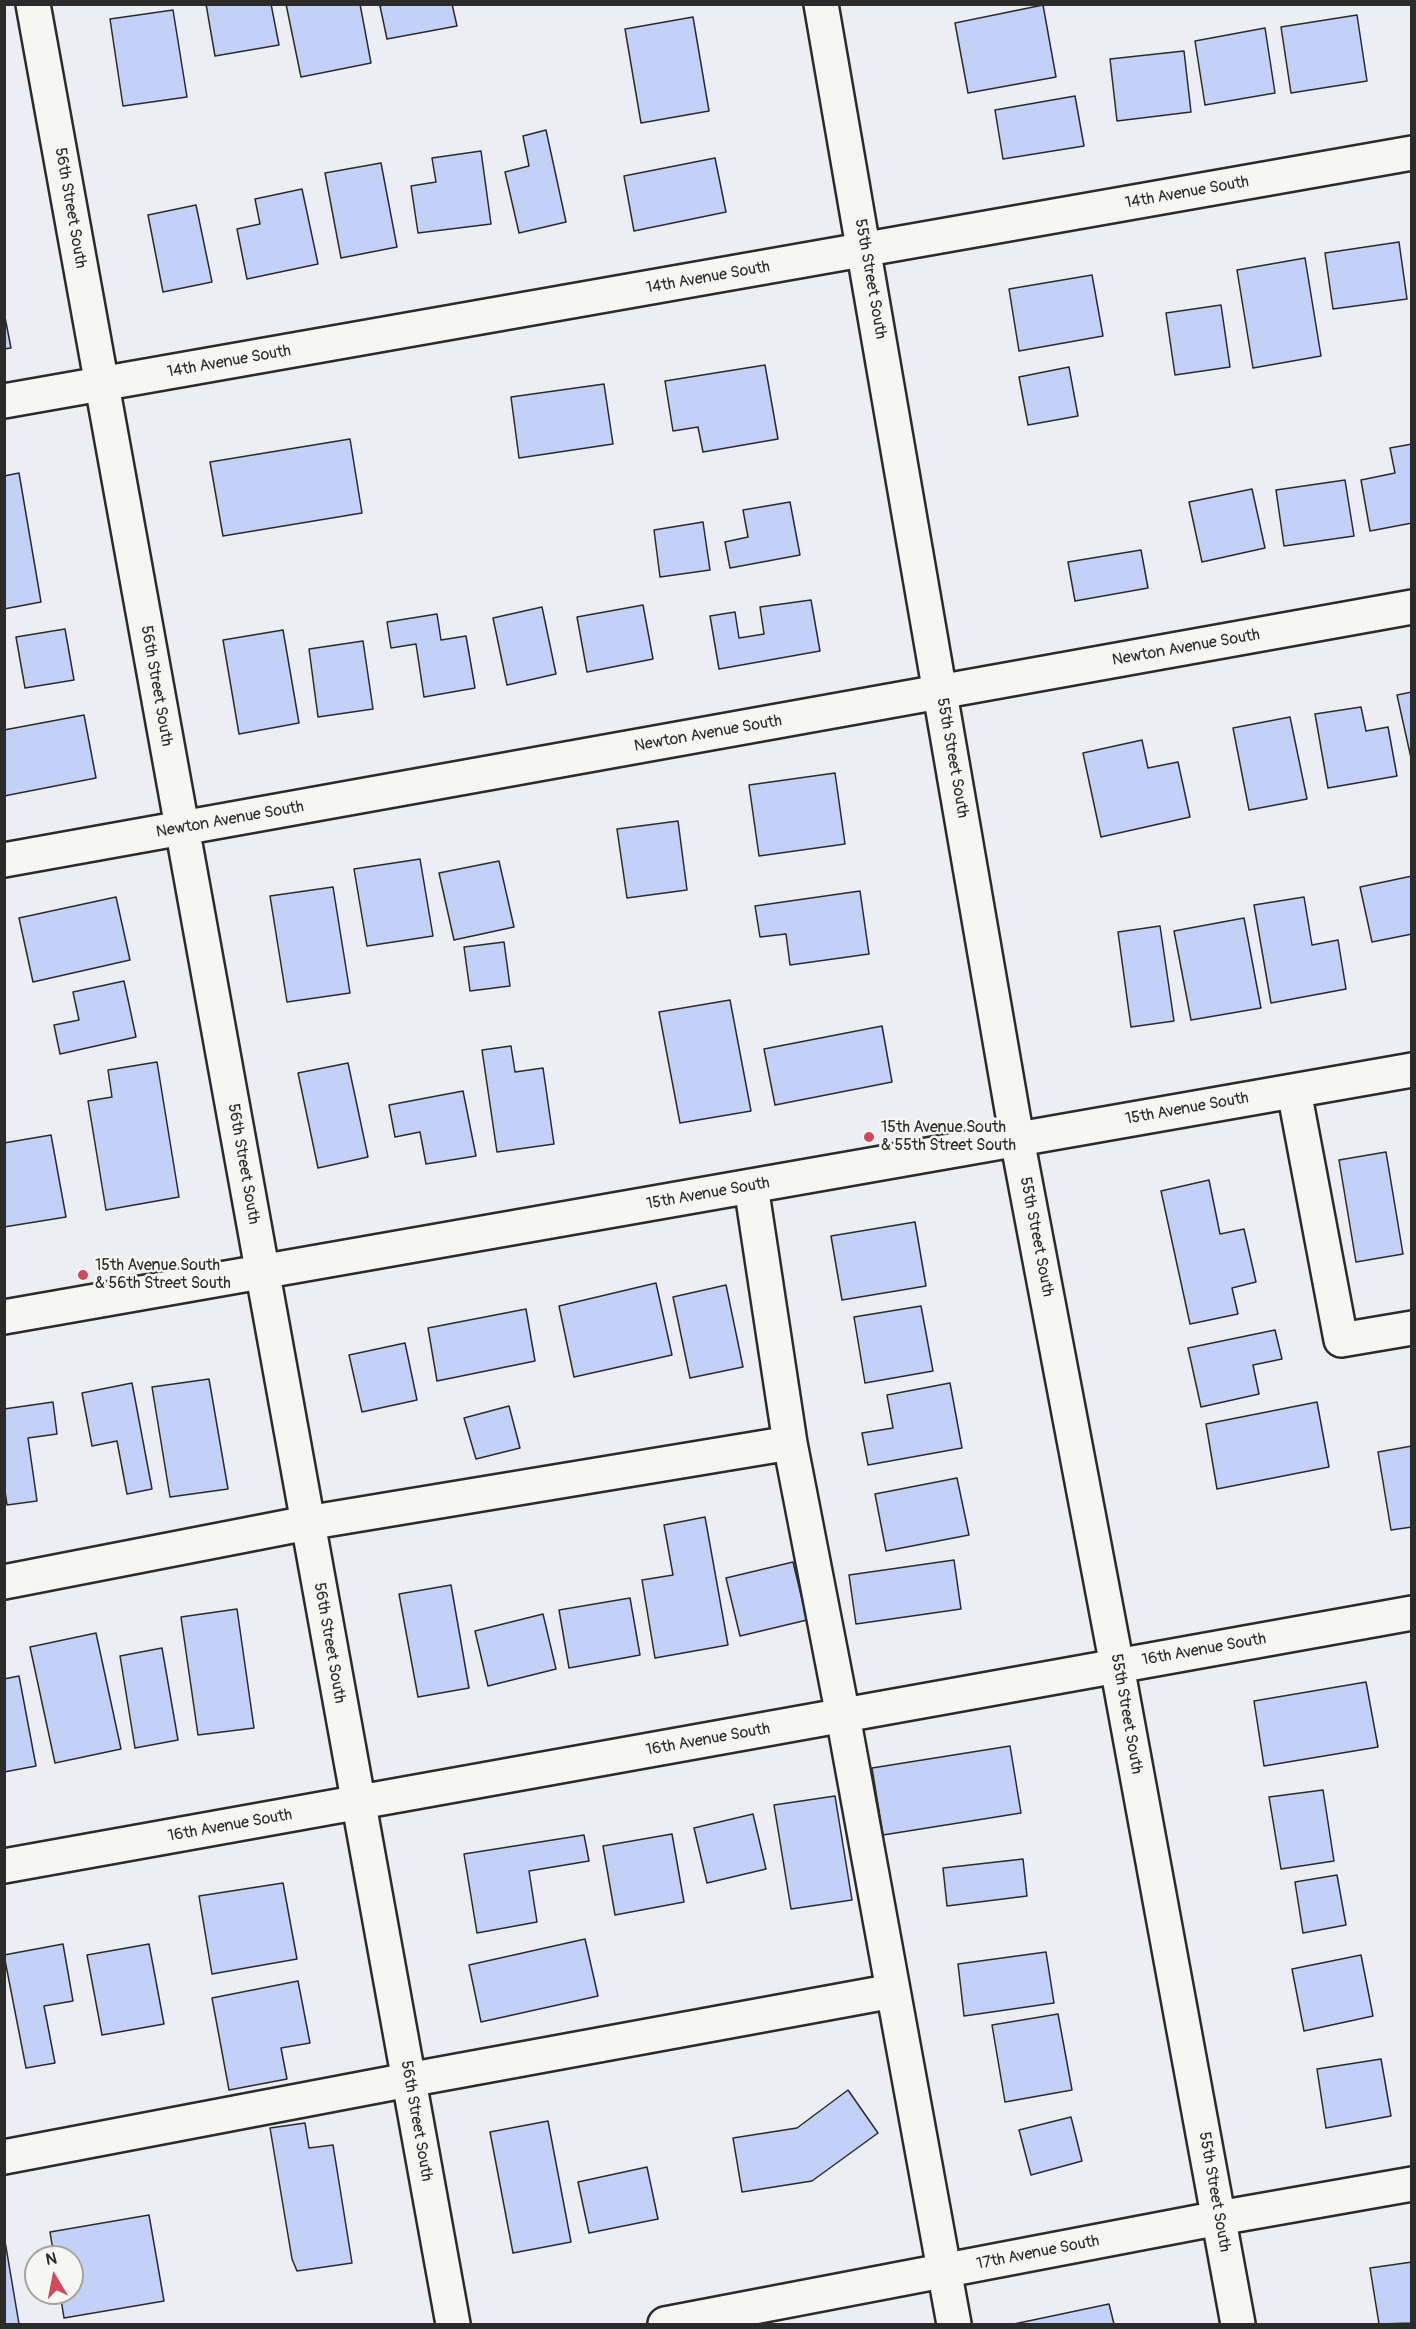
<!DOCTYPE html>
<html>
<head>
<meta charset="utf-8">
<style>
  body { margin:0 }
  #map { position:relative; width:1416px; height:2329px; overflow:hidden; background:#eceef3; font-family:Pangolin,sans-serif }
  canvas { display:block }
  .frame { position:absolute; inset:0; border:6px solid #2b2b2b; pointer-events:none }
  .north { position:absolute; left:24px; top:2245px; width:60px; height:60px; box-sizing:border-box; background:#f6f6f2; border:2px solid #a5a5a2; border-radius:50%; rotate:350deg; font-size:16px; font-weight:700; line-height:24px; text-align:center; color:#2b2b2b }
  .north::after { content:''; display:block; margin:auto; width:21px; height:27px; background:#d1495b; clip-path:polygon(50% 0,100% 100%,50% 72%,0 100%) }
</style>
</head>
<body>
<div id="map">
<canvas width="1416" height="2329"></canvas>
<div class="frame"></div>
<div class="north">N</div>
</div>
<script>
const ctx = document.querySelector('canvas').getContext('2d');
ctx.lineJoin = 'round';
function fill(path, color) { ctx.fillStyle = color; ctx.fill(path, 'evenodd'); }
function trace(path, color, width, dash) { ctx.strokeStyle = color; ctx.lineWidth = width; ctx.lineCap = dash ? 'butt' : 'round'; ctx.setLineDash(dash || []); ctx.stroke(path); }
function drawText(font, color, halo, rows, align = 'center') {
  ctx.font = font + ' Pangolin,sans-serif'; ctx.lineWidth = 5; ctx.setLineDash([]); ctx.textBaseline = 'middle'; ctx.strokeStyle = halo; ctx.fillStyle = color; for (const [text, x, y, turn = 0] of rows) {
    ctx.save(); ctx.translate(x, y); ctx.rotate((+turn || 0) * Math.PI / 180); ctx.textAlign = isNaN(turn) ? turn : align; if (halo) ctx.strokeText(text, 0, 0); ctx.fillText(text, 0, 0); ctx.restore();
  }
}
const building = new Path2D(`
  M206,4h65l8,41 -64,11z
  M286,4h74l11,59 -70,14z
  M387,4h65l5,22 -70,13 -7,-33z
  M1043,5l13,72 -88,16 -13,-70z
  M173,10l14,87 -64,9 -13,-87z
  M1357,15l10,66 -76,12 -10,-66z
  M693,17l16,94 -68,12 -16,-94z
  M1265,28l10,65 -70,12 -10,-64z
  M1184,51l7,61 -74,9 -7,-62z
  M1075,96l9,50 -81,13 -8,-49z
  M546,130l20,92 -47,11 -14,-61 24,-6 -6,-30z
  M481,151l10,73 -73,9 -7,-47 25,-4 -4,-24z
  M715,158l11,54 -92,19 -10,-55z
  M381,163l16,84 -56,11 -16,-85z
  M302,189l16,75 -71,15 -10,-50 23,-5 -5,-25z
  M196,205l16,77 -49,10 -15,-77z
  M1399,242l8,57 -74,10 -8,-56z
  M1305,258l16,98 -68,12 -16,-98z
  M1092,275l11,61 -84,15 -10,-62z
  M1221,305l9,62 -55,8 -9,-62z
  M4,312l7,36 -7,1z
  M765,365l13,74 -75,13 -5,-25 -25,4 -8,-50z
  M1069,367l9,49 -50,9 -9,-48z
  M604,384l9,60 -94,14 -8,-61z
  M350,439l12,74 -139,23 -13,-74z
  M1412,444v79l-42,8 -9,-51 34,-7 -5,-25z
  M19,473l22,129 -37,7v-133z
  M1345,480l9,56 -70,10 -8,-56z
  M1252,489l13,59 -63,14 -13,-60z
  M790,502l10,53 -70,13 -5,-26 23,-5 -5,-27z
  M703,522l7,48 -50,7 -6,-47z
  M1141,550l7,38 -73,13 -7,-39z
  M811,600l9,51 -101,18 -9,-53 25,-4 4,26 25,-4 -4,-27z
  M643,605l10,54 -66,13 -10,-55z
  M542,607l14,67 -49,11 -14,-67z
  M437,614l4,26 25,-4 9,52 -51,9 -8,-53 -25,4 -4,-26z
  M65,629l9,51 -49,8 -9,-51z
  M283,630l16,93 -60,11 -16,-94z
  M363,641l10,68 -55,8 -9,-68z
  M1412,692v66h-1l-14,-63z
  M1361,707l5,24 22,-4 9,49 -69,12 -13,-74z
  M84,715l12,63 -92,18v-66z
  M1290,717l17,82 -58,11 -16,-82z
  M1142,740l6,28 30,-6 12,55 -89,20 -18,-84z
  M835,773l10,71 -86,12 -10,-71z
  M678,821l9,69 -60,8 -10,-69z
  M420,859l13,77 -66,10 -13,-77z
  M499,861l15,66 -60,13 -15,-67z
  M1412,876v58l-40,8 -12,-55z
  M333,887l17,106 -63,9 -17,-106z
  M860,891l9,63 -79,11 -4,-31 -26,3 -5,-31z
  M116,897l14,63 -97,22 -14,-64z
  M1304,897l8,48 26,-5 8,49 -75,14 -17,-98z
  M1244,918l17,90 -70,12 -17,-89z
  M1160,926l14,95 -43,6 -13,-95z
  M504,942l6,44 -40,5 -6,-44z
  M124,981l12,56 -76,17 -6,-29 25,-5 -6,-28z
  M730,1000l21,111 -71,12 -21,-111z
  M882,1026l10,56 -117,23 -11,-56z
  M511,1046l4,26 28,-4 11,76 -57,8 -15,-102z
  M157,1062l22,135 -73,13 -18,-109 24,-4 -4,-27z
  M348,1063l20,94 -50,11 -20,-95z
  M463,1091l13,65 -50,8 -6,-32 -25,5 -6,-32z
  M51,1135l15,82 -62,10v-84z
  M1386,1152l17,102 -47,8 -17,-102z
  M1209,1180l11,54 24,-5 12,53 -24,6 6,26 -48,10 -29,-133z
  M915,1222l11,64 -84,14 -11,-64z
  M656,1283l16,72 -98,22 -15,-71z
  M726,1285l17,82 -53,11 -17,-81z
  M921,1306l12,65 -68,12 -11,-66z
  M526,1309l9,52 -98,20 -9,-53z
  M1275,1330l7,29 -29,6 6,29 -58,13 -13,-59z
  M405,1343l12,57 -55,12 -13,-57z
  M209,1379l19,110 -58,8 -18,-110z
  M132,1383l20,106 -25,5 -10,-53 -25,5 -10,-53z
  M950,1383l12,65 -94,17 -6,-32 31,-5 -6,-33z
  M53,1402l4,32 -29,4 9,63 -30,4 -3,-21v-75z
  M1317,1402l12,65 -112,22 -11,-65z
  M509,1406l11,42 -44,11 -12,-41z
  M1412,1446v81l-21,3 -13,-78z
  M957,1478l12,57 -83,16 -11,-57z
  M705,1517l23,128 -73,13 -13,-78 31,-5 -9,-50z
  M954,1560l7,49 -105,15 -7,-49z
  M793,1562l14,58 -67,16 -14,-58z
  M451,1585l18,103 -51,9 -19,-103z
  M630,1598l10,57 -71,13 -10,-58z
  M237,1609l17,119 -56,7 -17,-118z
  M543,1614l13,55 -68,17 -13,-55z
  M96,1633l25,116 -66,14 -25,-116z
  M162,1648l16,92 -43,8 -15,-92z
  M19,1676l17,90 -32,6v-93z
  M1366,1682l12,65 -114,19 -10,-65z
  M1010,1746l11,67 -138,22 -11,-67z
  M1323,1790l11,71 -53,8 -12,-72z
  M835,1796l17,104 -61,9 -17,-104z
  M753,1814l13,55 -59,14 -13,-55z
  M672,1834l12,68 -69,13 -12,-69z
  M584,1835l5,26 -60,10 8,51 -60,11 -13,-79z
  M1023,1859l4,37 -80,10 -4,-38z
  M1337,1875l9,50 -43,8 -8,-51z
  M283,1883l14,76 -85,15 -13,-78z
  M585,1939l13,57 -117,26 -12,-57z
  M63,1944l10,57 -29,5 11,57 -29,5 -22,-113z
  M149,1944l15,80 -62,11 -15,-80z
  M1046,1952l8,51 -90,13 -6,-52z
  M1361,1955l12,61 -69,15 -12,-62z
  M298,1981l12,62 -29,5 6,31 -58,11 -17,-92z
  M1058,2014l14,76 -67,12 -13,-77z
  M1381,2059l10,57 -65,12 -9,-59z
  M848,2090l30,43 -66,48 -70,11 -9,-54 64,-10z
  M1071,2117l11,44 -51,14 -12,-45z
  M548,2121l23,121 -58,11 -23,-121z
  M305,2123l4,25 24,-3 19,118 -55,8 -5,-12 -22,-131z
  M647,2167l11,52 -69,14 -11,-51z
  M149,2215l15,86 -100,17 -4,-25h12v-36h-18l-4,-25z
  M5,2241l14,83h-15z
  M1412,2262v61l-33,1 -9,-56z
  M1109,2304l5,20h-100z`);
const minor = new Path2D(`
  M33,4l420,2320
  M821,4l196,1135 100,527 121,658
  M4,401l1408,-248
  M4,860l1408,-253
  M1294,1091l47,249 71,-12
  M751,1186l39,257 53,273 111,608
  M4,1317l1408,-247
  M4,1582l303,-59 483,-80
  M4,1866l1408,-253
  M4,2157l404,-77 485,-89
  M665,2324l554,-106 193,-34`);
const markers = [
  [869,1137,6,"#d1495b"],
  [83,1275,6,"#d1495b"]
];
const streetNames = [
  ["14th Avenue South",1187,193,-10],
  ["56th Street South",70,208,80],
  ["14th Avenue South",708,278,-10],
  ["55th Street South",870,279,80],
  ["14th Avenue South",229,362,-10],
  ["Newton Avenue South",1186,648,-10],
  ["56th Street South",156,686,80],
  ["Newton Avenue South",708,734,-10],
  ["55th Street South",952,758,80],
  ["Newton Avenue South",230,820,-10],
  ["15th Avenue South",1187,1109,-10],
  ["56th Street South",243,1164,80],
  ["15th Avenue South",708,1194,-10],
  ["55th Street South",1036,1237,79],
  ["56th Street South",329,1643,80],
  ["16th Avenue South",1204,1650,-10],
  ["55th Street South",1126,1714,80],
  ["16th Avenue South",708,1740,-10],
  ["16th Avenue South",230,1826,-10],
  ["56th Street South",416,2121,80],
  ["55th Street South",1214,2192,80],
  ["17th Avenue South",1038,2253,-11]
];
const poiNames = [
  ["15th Avenue South",881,1128],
  ["& 55th Street South",881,1146],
  ["15th Avenue South",95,1266],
  ["& 56th Street South",95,1284]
];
fill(building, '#c3d0f7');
trace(building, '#2b2b2b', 1.5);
trace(minor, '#2b2b2b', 38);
trace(minor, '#f6f6f2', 33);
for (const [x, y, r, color] of markers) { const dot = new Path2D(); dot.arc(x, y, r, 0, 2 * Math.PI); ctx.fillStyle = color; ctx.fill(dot); trace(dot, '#f6f6f2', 2); }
drawText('16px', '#2b2b2b', '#f6f6f2', streetNames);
drawText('16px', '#2b2b2b', '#f6f6f2', poiNames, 'left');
</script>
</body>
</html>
